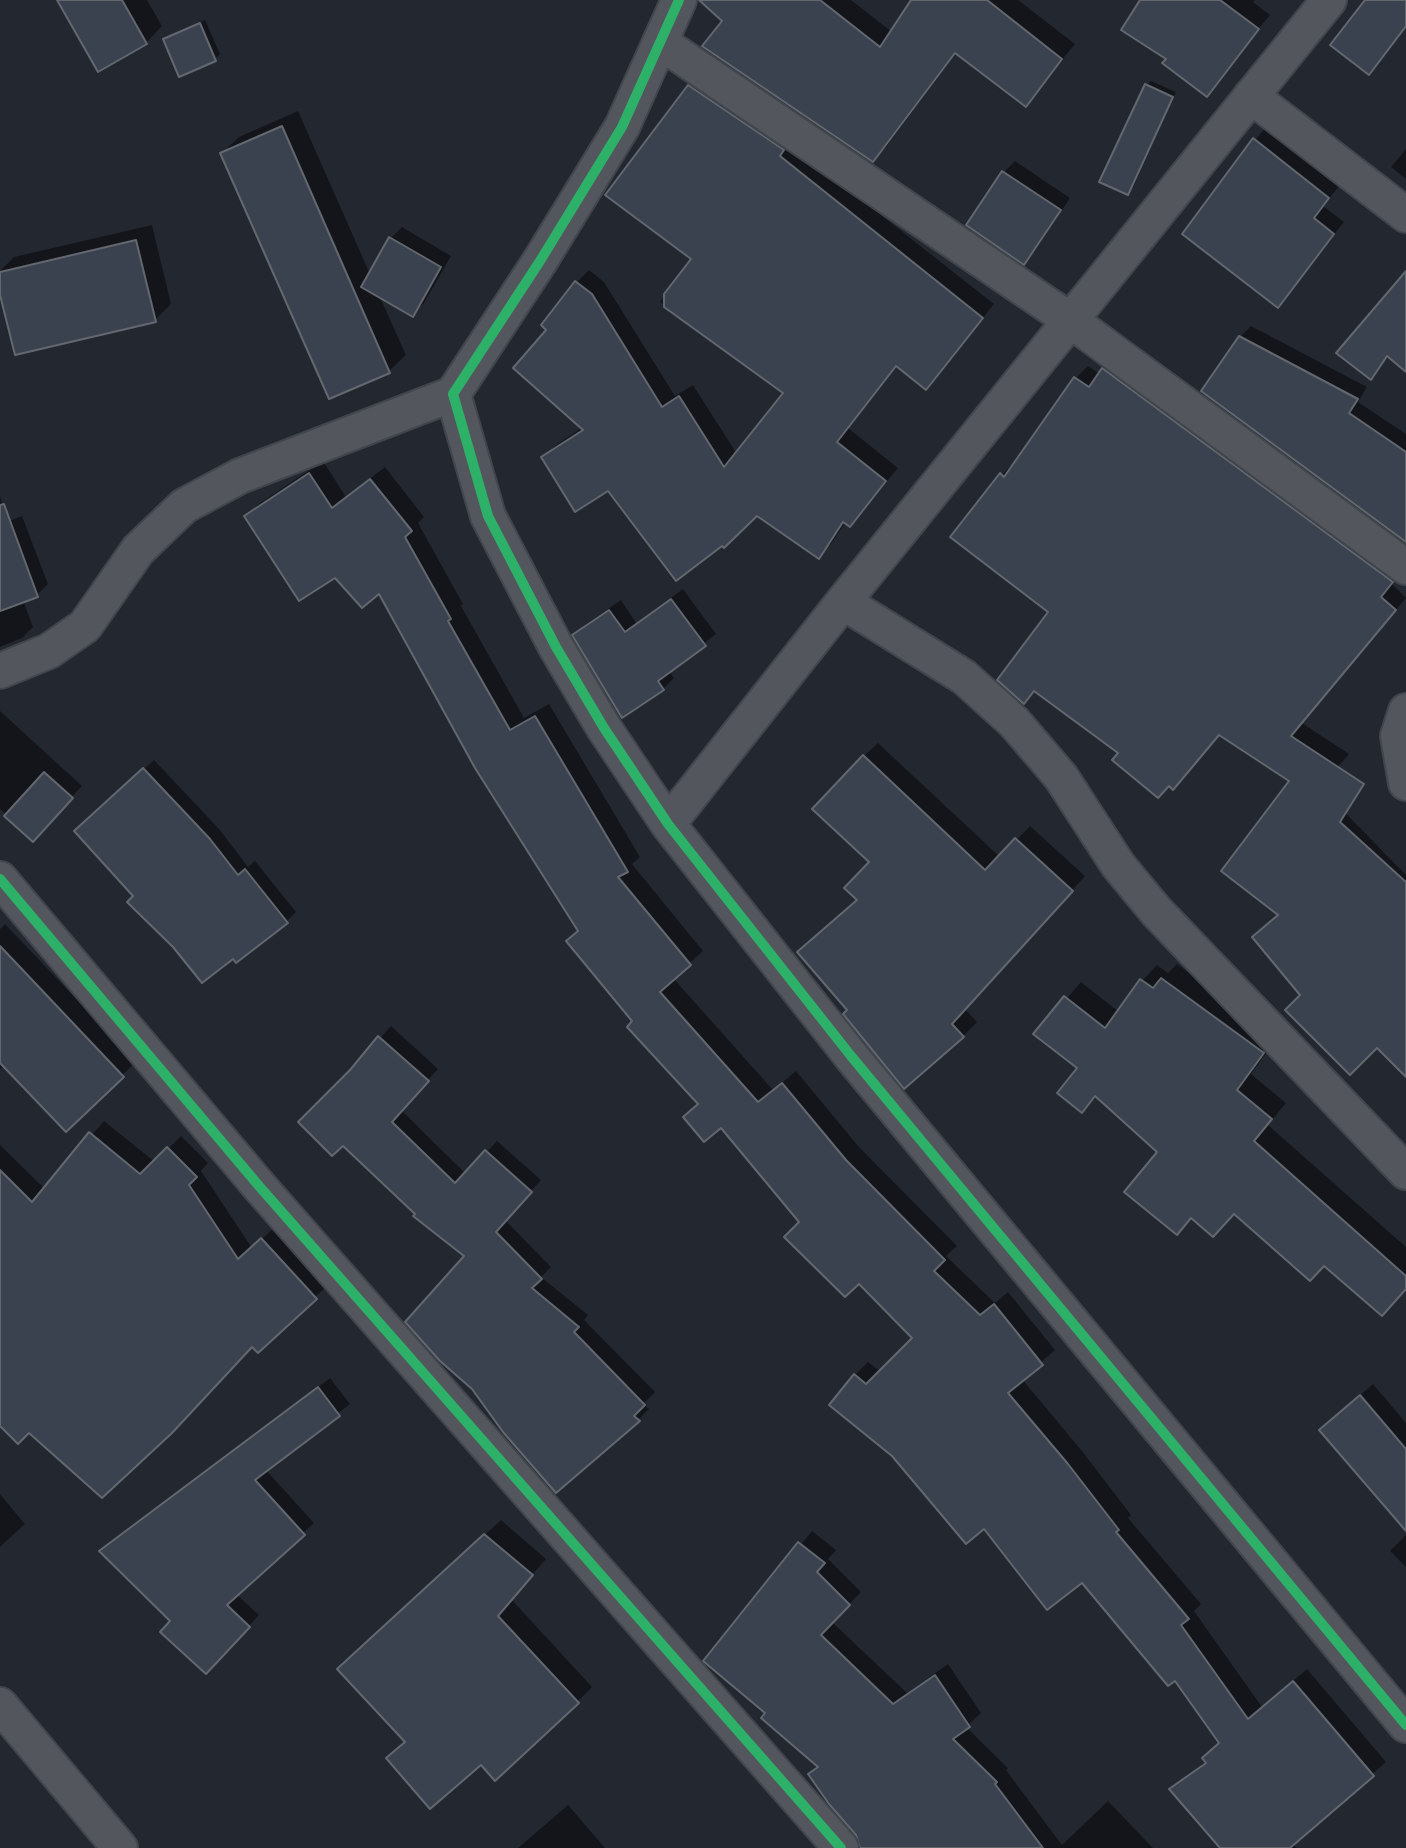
<!DOCTYPE html>
<html>
<head>
<meta charset="utf-8">
<style>
  body { margin:0 }
  canvas { display:block; background:#232830 }
</style>
</head>
<body>
<canvas width="1406" height="1848"></canvas>
<script>
const ctx = document.querySelector('canvas').getContext('2d');
ctx.lineJoin = 'round';
function fill(path, color) { ctx.fillStyle = color; ctx.fill(path, 'evenodd'); }
function trace(path, color, width, dash) { ctx.strokeStyle = color; ctx.lineWidth = width; ctx.lineCap = dash ? 'butt' : 'round'; ctx.setLineDash(dash || []); ctx.stroke(path); }
const shadow = new Path2D(`
  M59,0h88l15,26 -16,17z
  M735,0h116l41,32 21,-32h105l57,44 -50,60 -68,-52 -70,94 -14,14 -148,-139z
  M1143,0h112l-2,2 17,13 -64,79 -37,-36z
  M205,20l15,34 -5,5 -49,-19 5,-5z
  M702,74l292,230 -56,70 -41,-10 -49,64 50,40 -36,44 -12,13 -4,-3 -15,22 -12,12 -63,-43 -147,-25 -66,-31 13,-12 27,-18 -34,-98 28,-47 12,-12 15,12 71,114 18,-11 44,69 49,-61 -126,-91 33,-43 -3,-172z
  M1151,81l25,11 -43,96 -5,5 18,-107z
  M298,111l72,163 21,-36 11,-11 49,29 -27,47 -11,11 -34,-19 27,60 -17,16 -59,26 -108,-244 17,-16z
  M1265,128l74,58 -16,20 21,16 -67,83 -52,-128z
  M1406,149v30l-15,-12z
  M1015,161l55,37 -35,53 -11,11 -20,-90z
  M152,225l19,79 -16,16 -155,-34v-15l14,-14z
  M1251,326l116,61 -9,15 48,32v106l-166,-203z
  M1116,357l287,212 -11,15 14,14 -104,125 47,31 -29,33 86,88v199l-29,-29 -74,-50 -23,-81 12,-134 -72,-47 -99,20 -85,-63 -12,12 27,-90 -98,-76 49,-61 12,-13 2,2 60,-86 12,-12 12,8z
  M323,461l23,36 39,-30 39,50 -6,6 45,81 -2,2 63,112 25,-14 91,153 -8,7 71,87 -30,27 100,112 23,-19 63,76 98,99 -11,10 49,47 13,-11 47,58 -33,29 60,72 49,64 -3,3 73,86 -7,7 68,96 45,-38 79,93 -94,81 5,5h-74l-51,-59 35,-29 14,-18 -45,-64 -94,-98 -98,-54 -129,-151 13,-13 13,10 33,-34 -113,-116 -101,-119 -65,-82 -256,-430 -44,-16 -89,-59 14,-13z
  M0,496l7,26 15,-6 26,68 -11,11 -14,5 10,27 -11,11 -22,9z
  M683,589l33,45 -47,37 5,7 -11,11 -88,-54 11,-11 35,-24 15,23z
  M0,711l82,75 -49,53 -33,-30z
  M878,743l122,114 30,-31 55,50 -120,133 12,13 -14,14 -113,-26 9,-111 13,-38 -8,-105z
  M154,760l66,70 28,37 7,-6 41,51 -10,10 -150,-26 -50,-74z
  M5,924l131,138 -70,67 -61,-64 -5,4v-140z
  M1177,964l101,73 -27,37 35,29 -18,22 138,122v41l-81,-24 -165,-112 -63,-57 -15,15 -2,-42 -44,-34 45,-52 38,30 23,-31 15,-16 11,8z
  M391,1026l47,43 -37,41 65,64 31,-33 44,39 -36,40 46,47 -10,10 47,38 -4,5 71,72 -12,12 6,5 -11,11 -82,70 -89,-234 -116,-185z
  M104,1121l51,41 26,-26 27,27 -7,8 51,77 23,-21 53,58 -13,12 -62,48 -224,85 -29,-7v-278l45,44z
  M330,1378l20,26 -85,65 49,54 -78,71 23,21 -53,57 -33,-51 -61,-80z
  M1373,1384l33,39v105l-85,-98z
  M0,1494l25,30 -25,23z
  M501,1520l45,39 -35,40 81,88 -15,15 -96,60 -126,-108z
  M812,1531l24,19 -8,9 33,33 -29,30 75,71 41,-29 33,49 -15,14 42,41 -2,2 56,75 46,-44 45,47h-291l-4,-14 -47,-60 9,-9 -52,-52 -62,-52z
  M1406,1535v32l-16,-16z
  M568,1805l37,43h-87z`);
const building = new Path2D(`
  M57,0h65l25,44 -49,28z
  M699,0h121l60,47 31,-47h76l75,59 -36,48 -71,-54 -82,109 -171,-116 20,-25z
  M1140,0h80l39,29 -52,68 -45,-34 4,-4 -45,-29z
  M1365,0h41v26l-37,49 -39,-30z
  M200,23l16,38 -37,16 -16,-38z
  M1145,84l28,13 -45,98 -29,-13z
  M688,85l96,65 -4,6 203,162 -57,72 -30,-24 -59,76 49,39 -36,46 -7,-5 -24,37 -62,-43 -33,32 -2,-2 -46,35 -68,-90 -33,21 -34,-55 42,-27 -70,-62 33,-38 -5,-5 34,-44 17,13 70,113 17,-11 45,71 59,-74 -119,-86v-13l27,-35 -86,-64z
  M282,126l108,247 -61,26 -109,-246z
  M1253,138l76,60 -15,20 20,16 -56,74 -96,-74z
  M1002,171l59,39 -37,55 -58,-40z
  M389,237l52,30 -28,50 -52,-30z
  M136,240l20,82 -141,33 -15,-60v-23z
  M1406,271v101l-19,-16 -16,24 -35,-27z
  M1239,336l119,63 -9,14 57,39v90l-205,-151z
  M1102,368l291,214 -12,15 15,13 -105,126 73,48 -24,38 66,60v195l-29,-29 -27,27 -65,-65 15,-15 -48,-58 26,-22 -57,-44 68,-90 -70,-46 -46,55 -4,-4 -11,12 -46,-38 6,-7 -84,-62 -10,13 -27,-24 51,-68 -98,-75 50,-64 4,4 70,-100 15,10z
  M309,473l23,35 38,-29 42,52 -7,6 46,82 -3,2 62,109 25,-14 93,156 -10,5 73,88 -31,27 98,110 24,-19 64,77 99,100 -11,11 46,44 14,-11 49,61 -35,28 60,71 51,66 -3,2 73,87 -8,6 67,94 45,-38 81,95 -84,72h-70l-51,-59 37,-26 -4,-5 17,-15 -44,-62 -7,5 -86,-103 -35,27 -63,-81 -18,15 -74,-88 -63,-51 25,-31 12,10 46,-46 -53,-54 -14,13 -61,-60 15,-15 -78,-94 -17,14 -21,-25 15,-13 -71,-77 5,-6 -66,-80 12,-10 -103,-163 -96,-174 -17,14 -27,-30 -36,23 -55,-85z
  M4,504l34,93 -38,14v-106z
  M671,599l35,47 -48,35 6,9 -42,28 -50,-83 37,-25 16,22z
  M863,755l122,115 30,-32 58,53 -121,133 12,13 -60,52 -61,-75 4,-4 -50,-58 60,-52 -13,-12 25,-26 -57,-53z
  M143,768l67,71 28,36 7,-6 43,54 -52,40 -3,-4 -31,24 -29,-36 -46,-45 6,-6 -59,-65z
  M44,772l29,26 -40,44 -29,-26z
  M0,946l124,131 -58,55 -66,-69z
  M1161,978l103,75 -27,37 35,29 -18,22 152,135v13l-24,27 -58,-50 -14,15 -76,-67 -21,23 -22,-19 -14,17 -53,-43 33,-40 -62,-56 -13,17 -25,-20 20,-25 -44,-34 31,-38 41,32 35,-49 13,9z
  M378,1036l51,45 -37,41 63,61 30,-33 47,42 -36,40 46,47 -10,9 47,39 -5,5 71,73 -11,11 6,5 -84,72 -53,-61 -31,-43 -32,-28 -35,-39 59,-66 -51,-40 2,-2 -72,-68 -11,10 -34,-34 52,-52z
  M89,1132l51,42 27,-27 30,30 -8,8 49,74 23,-21 56,61 -59,54 -6,-6 -80,86 -70,65 -73,-65 -11,11 -18,-18v-256l32,32z
  M318,1387l22,29 -85,64 50,55 -78,70 23,22 -44,47 -46,-42 10,-11 -71,-70z
  M1360,1395l46,54v82l-87,-101z
  M484,1534l49,41 -35,41 81,87 -84,78 -14,-16 -51,44 -44,-51 19,-16 -68,-73z
  M798,1542l27,21 -8,9 33,33 -29,30 72,69 42,-29 35,52 -17,12 44,43 -2,2 48,64h-183l-4,-13 -27,-31 -21,-30 10,-7 -57,-49 4,-5 -62,-52z`);
const minor = new Path2D(`
  M679,0l-57,127 -82,134 -87,133 35,122 68,131 48,81 64,96 183,232 555,669
  M660,42l410,278 336,247
  M1251,96l155,119
  M843,602l121,75 50,45 47,55 57,88 38,46 250,261
  M0,671l49,-20 36,-25 53,-76 46,-44 56,-30 213,-82
  M1406,711l-8,25 8,47
  M668,824l175,-222 486,-602
  M0,879l259,307 582,662
  M0,1705l120,143`);
const cycleway = new Path2D(`
  M679,0l-57,127 -82,134 -87,133 35,122 68,131 48,81 64,96 183,232 555,669
  M0,879l259,307 582,662`);
fill(shadow, '#0007');
fill(building, '#3a4250');
trace(building, '#63676e', 2);
trace(minor, '#41454c', 38);
trace(minor, '#53575d', 34);
trace(cycleway, '#2db169', 10);
</script>
</body>
</html>
